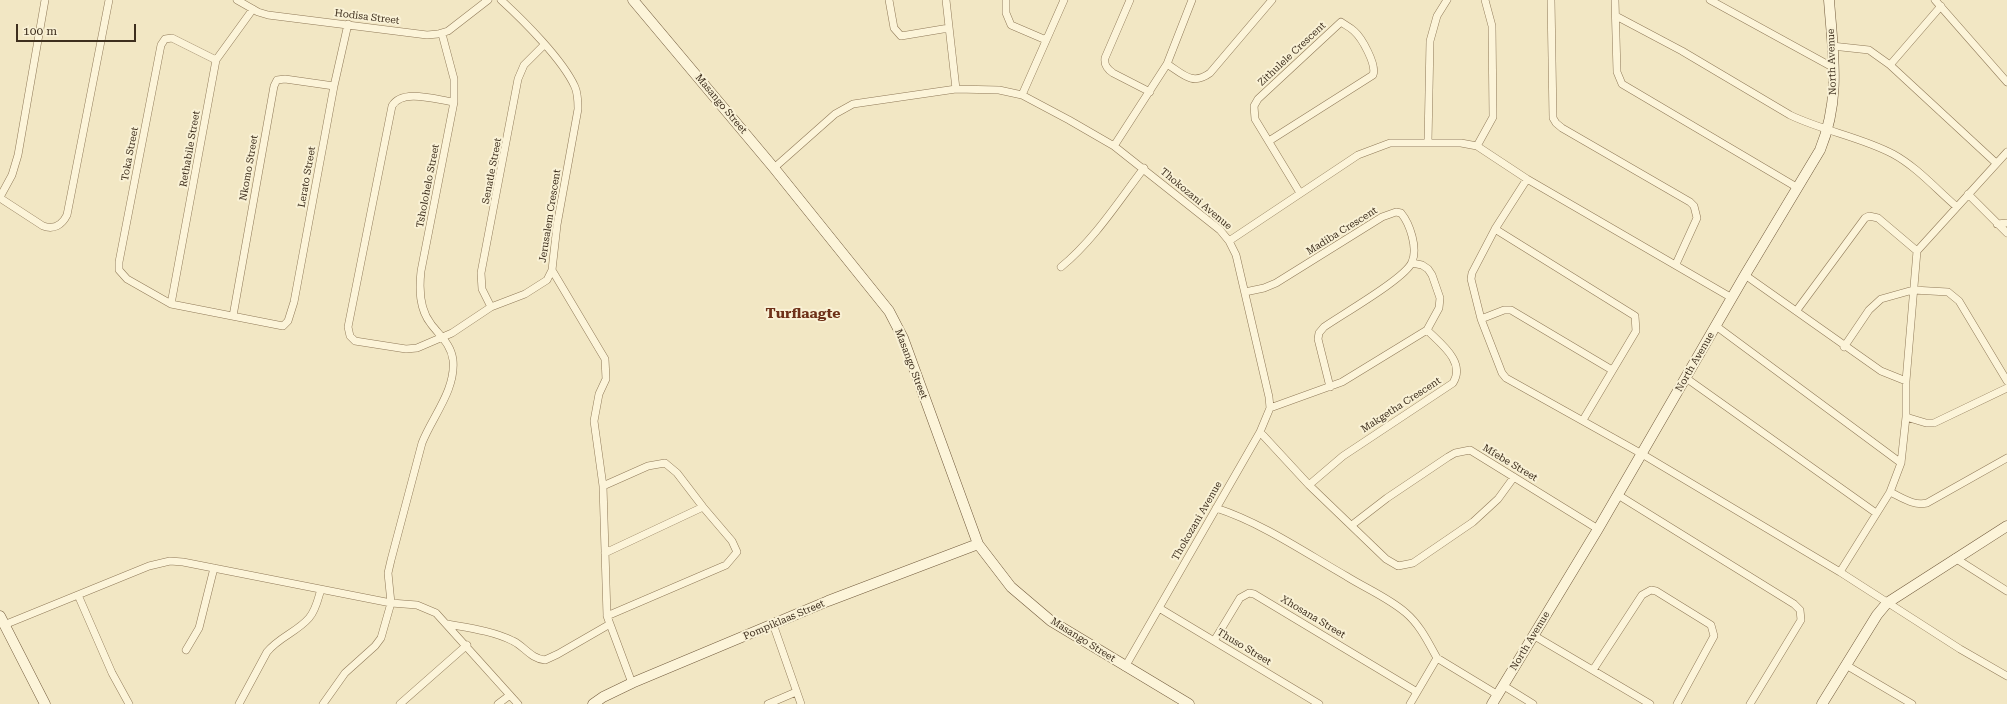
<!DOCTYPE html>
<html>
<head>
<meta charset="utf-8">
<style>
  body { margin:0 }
  #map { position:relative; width:2007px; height:704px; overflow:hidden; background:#f2e7c4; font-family:"Roboto Serif",serif }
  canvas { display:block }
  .scale { position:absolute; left:16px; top:24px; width:120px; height:18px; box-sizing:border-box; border:2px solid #3e2f1e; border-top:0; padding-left:5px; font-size:12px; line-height:14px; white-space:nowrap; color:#3e2f1e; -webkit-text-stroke:3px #f9f1d5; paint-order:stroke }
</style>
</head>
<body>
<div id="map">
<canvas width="2007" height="704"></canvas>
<div class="scale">100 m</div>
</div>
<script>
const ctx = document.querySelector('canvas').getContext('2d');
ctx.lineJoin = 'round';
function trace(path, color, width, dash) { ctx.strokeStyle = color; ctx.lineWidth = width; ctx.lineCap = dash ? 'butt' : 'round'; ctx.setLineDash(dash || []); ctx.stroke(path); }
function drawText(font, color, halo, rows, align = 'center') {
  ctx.font = font + ' "Roboto Serif",serif'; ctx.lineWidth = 4; ctx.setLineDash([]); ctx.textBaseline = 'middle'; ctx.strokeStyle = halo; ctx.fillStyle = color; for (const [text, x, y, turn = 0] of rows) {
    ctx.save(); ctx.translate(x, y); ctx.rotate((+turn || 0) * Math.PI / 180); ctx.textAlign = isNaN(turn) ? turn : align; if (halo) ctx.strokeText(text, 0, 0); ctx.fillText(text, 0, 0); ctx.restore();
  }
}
const street = new Path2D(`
  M237,0l21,12 10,3 159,20 11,-1 10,-3 40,-31
  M889,0l5,28 7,8 48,-8
  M946,0l10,89
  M1006,0v13l5,12 35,15
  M1130,0l-25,58c-1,7 2,11 8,15l37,19
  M1551,0l2,118 3,5 6,5 128,74 4,4 3,12 -21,46
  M1615,0l2,72 5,12 176,104
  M1710,0l124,68
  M1935,0l72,82
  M1941,6l-51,59 106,98
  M1616,16l66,35 108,64c33,16 71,22 103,39 24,13 44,36 64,53
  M1832,46l37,4 21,15
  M216,60l-44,-22 -7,1 -4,6 -42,217v8l8,9 44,25 112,22 5,-5 6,-19 40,-216 14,-62
  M1167,64c16,10 25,22 43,9l62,-73
  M1022,95l42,-95
  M454,102c-17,-2 -52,-14 -62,4l-44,221 2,9 5,5 51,8 11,-1 35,-15 39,-26 34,-13 22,-14 5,-10 5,-45 21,-116c0,-8 0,-15 -3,-22 -12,-27 -51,-66 -74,-87
  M1269,141l104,-66c4,-10 -11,-37 -19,-44 -4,-4 -9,-6 -13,-9l-83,77 -4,7 1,13 45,74
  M1428,142l2,-101 7,-25 10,-16
  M1114,146l53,-82 25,-64
  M1477,146l16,-29 -1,-91 -7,-26
  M774,168l61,-54 18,-10 103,-15 43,1 23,5 47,25 45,26 106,84 9,11 7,14 33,142 1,11 -10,24 -135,235
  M1527,179l-32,50 -23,44 -1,6 10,40 21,54 4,5 136,76 198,118 120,77 47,27
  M1968,194l39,39
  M0,197l12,-22 6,-20 27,-155
  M0,198l43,28c11,4 19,-1 24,-11l42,-215
  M1997,224l10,-1
  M1495,229l140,87 1,15 -53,89
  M1229,241l129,-86 32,-12h71l16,3 50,33 205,119
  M1061,267c33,-27 57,-65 83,-99
  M552,270l53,89 1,20 -7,15 -5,27 9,65 4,130 25,67
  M1745,275l136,96 25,10
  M1245,292l19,-4 12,-5 106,-66 14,-5 5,1c9,11 17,35 11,49 -6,16 -71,53 -88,65l-5,6 -1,6 12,48
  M171,304l45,-244 37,-51
  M491,307l-9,-18 -1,-16 37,-194 6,-14 20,-20
  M1797,310l68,-92 4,-2 9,2 39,33
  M233,316l41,-230 3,-6 8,-1 49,7
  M1481,319l23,-9h7l101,60
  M1716,326l185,137
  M1844,347l25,-37 12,-11 32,-9 35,2 11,9 48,80
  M1686,378l190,135
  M1270,408l72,-26 85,-52 12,-22 1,-10 -8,-23 -4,-6 -6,-4 -10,-2
  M1906,417l20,6h8l73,-35
  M1260,432l49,53 77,74 12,7 15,-3 60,-41 25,-23 16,-22
  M1309,485l34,-29 110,-73c13,-21 -12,-39 -26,-53
  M603,486l45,-20 17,-3 12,10 26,34 29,34 5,11 -11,13 -119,51
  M1890,492c13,6 23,14 37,11l80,-45
  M1618,495l176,109 6,6 1,10 -51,84
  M1216,508c46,15 88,44 130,68 19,12 43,22 60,37 14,12 22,29 31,45l-27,46
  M1352,525l35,-27 61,-41 7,-4 15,-3 128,79
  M605,553l98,-46
  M1955,558l52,33
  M1840,572l50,-80 11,-29 5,-46v-36l11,-130 90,-99
  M78,595l34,78 17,31
  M1159,608l160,96
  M447,624c22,4 46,7 66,17 11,5 18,18 32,19l13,-6 52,-30
  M773,624l28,80
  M4,625l145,-59 21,-5 13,1 208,41 26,2 19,8 82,91
  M1533,635l117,69
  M1214,641l26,-43 9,-5 5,1 163,98
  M186,650l13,-22 15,-60
  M1437,658l61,37
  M1846,665l66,39
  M1593,670l49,-75 9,-5 5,1 55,34 3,11 -37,68
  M1504,686l29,18
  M239,704l28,-52c12,-15 30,-20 42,-34 7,-8 9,-19 12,-29
  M323,704l22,-31 30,-27 6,-8 10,-35 -3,-30 3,-13 31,-117c10,-26 34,-53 31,-83 -2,-16 -13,-24 -22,-36 -12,-15 -12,-35 -10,-53l33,-169v-23l-12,-45
  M400,704l67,-59
  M498,704l12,-9
  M768,704l28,-12`);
const secondary = new Path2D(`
  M633,0l141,168 115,143 14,27 75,206 33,43 40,34 138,83
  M0,616l45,88
  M593,704l10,-7 29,-14 196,-82 150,-57
  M1492,704l106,-175 147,-254 75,-125c21,-51 13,-96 9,-150
  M1822,704l55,-89 10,-12 120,-77`);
const streetNames = [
  ["Hodisa Street",367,17,7],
  ["Zithulele Crescent",1292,54,-43],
  ["North Avenue",1832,62,-92],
  ["Masango Street",721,104,50],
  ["Rethabile Street",190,149,-80],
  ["Toka Street",130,154,-79],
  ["Nkomo Street",249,168,-80],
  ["Senatle Street",492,171,-79],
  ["Lerato Street",307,177,-80],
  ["Tsholohelo Street",428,186,-79],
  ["Thokozani Avenue",1196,199,40],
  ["Jerusalem Crescent",550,216,-81],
  ["Madiba Crescent",1342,231,-32],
  ["North Avenue",1695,362,-60],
  ["Masango Street",911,364,69],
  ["Makgetha Crescent",1401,405,-33],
  ["Mfebe Street",1510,463,31],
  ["Thokozani Avenue",1197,521,-60],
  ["Xhosana Street",1313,617,31],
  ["Pompiklaas Street",784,620,-23],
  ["Masango Street",1083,640,32],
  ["North Avenue",1530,641,-59],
  ["Thuso Street",1244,647,31]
];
const districtNames = [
  ["Turflaagte",803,314]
];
trace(street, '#8f7958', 8);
trace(secondary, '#715a3c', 11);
trace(street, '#fcf4d9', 7);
trace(secondary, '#fcf4d9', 10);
drawText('10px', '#3e2f1e', '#f9f1d5', streetNames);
drawText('bold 14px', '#6e3119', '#f9f1d5', districtNames);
</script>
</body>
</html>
